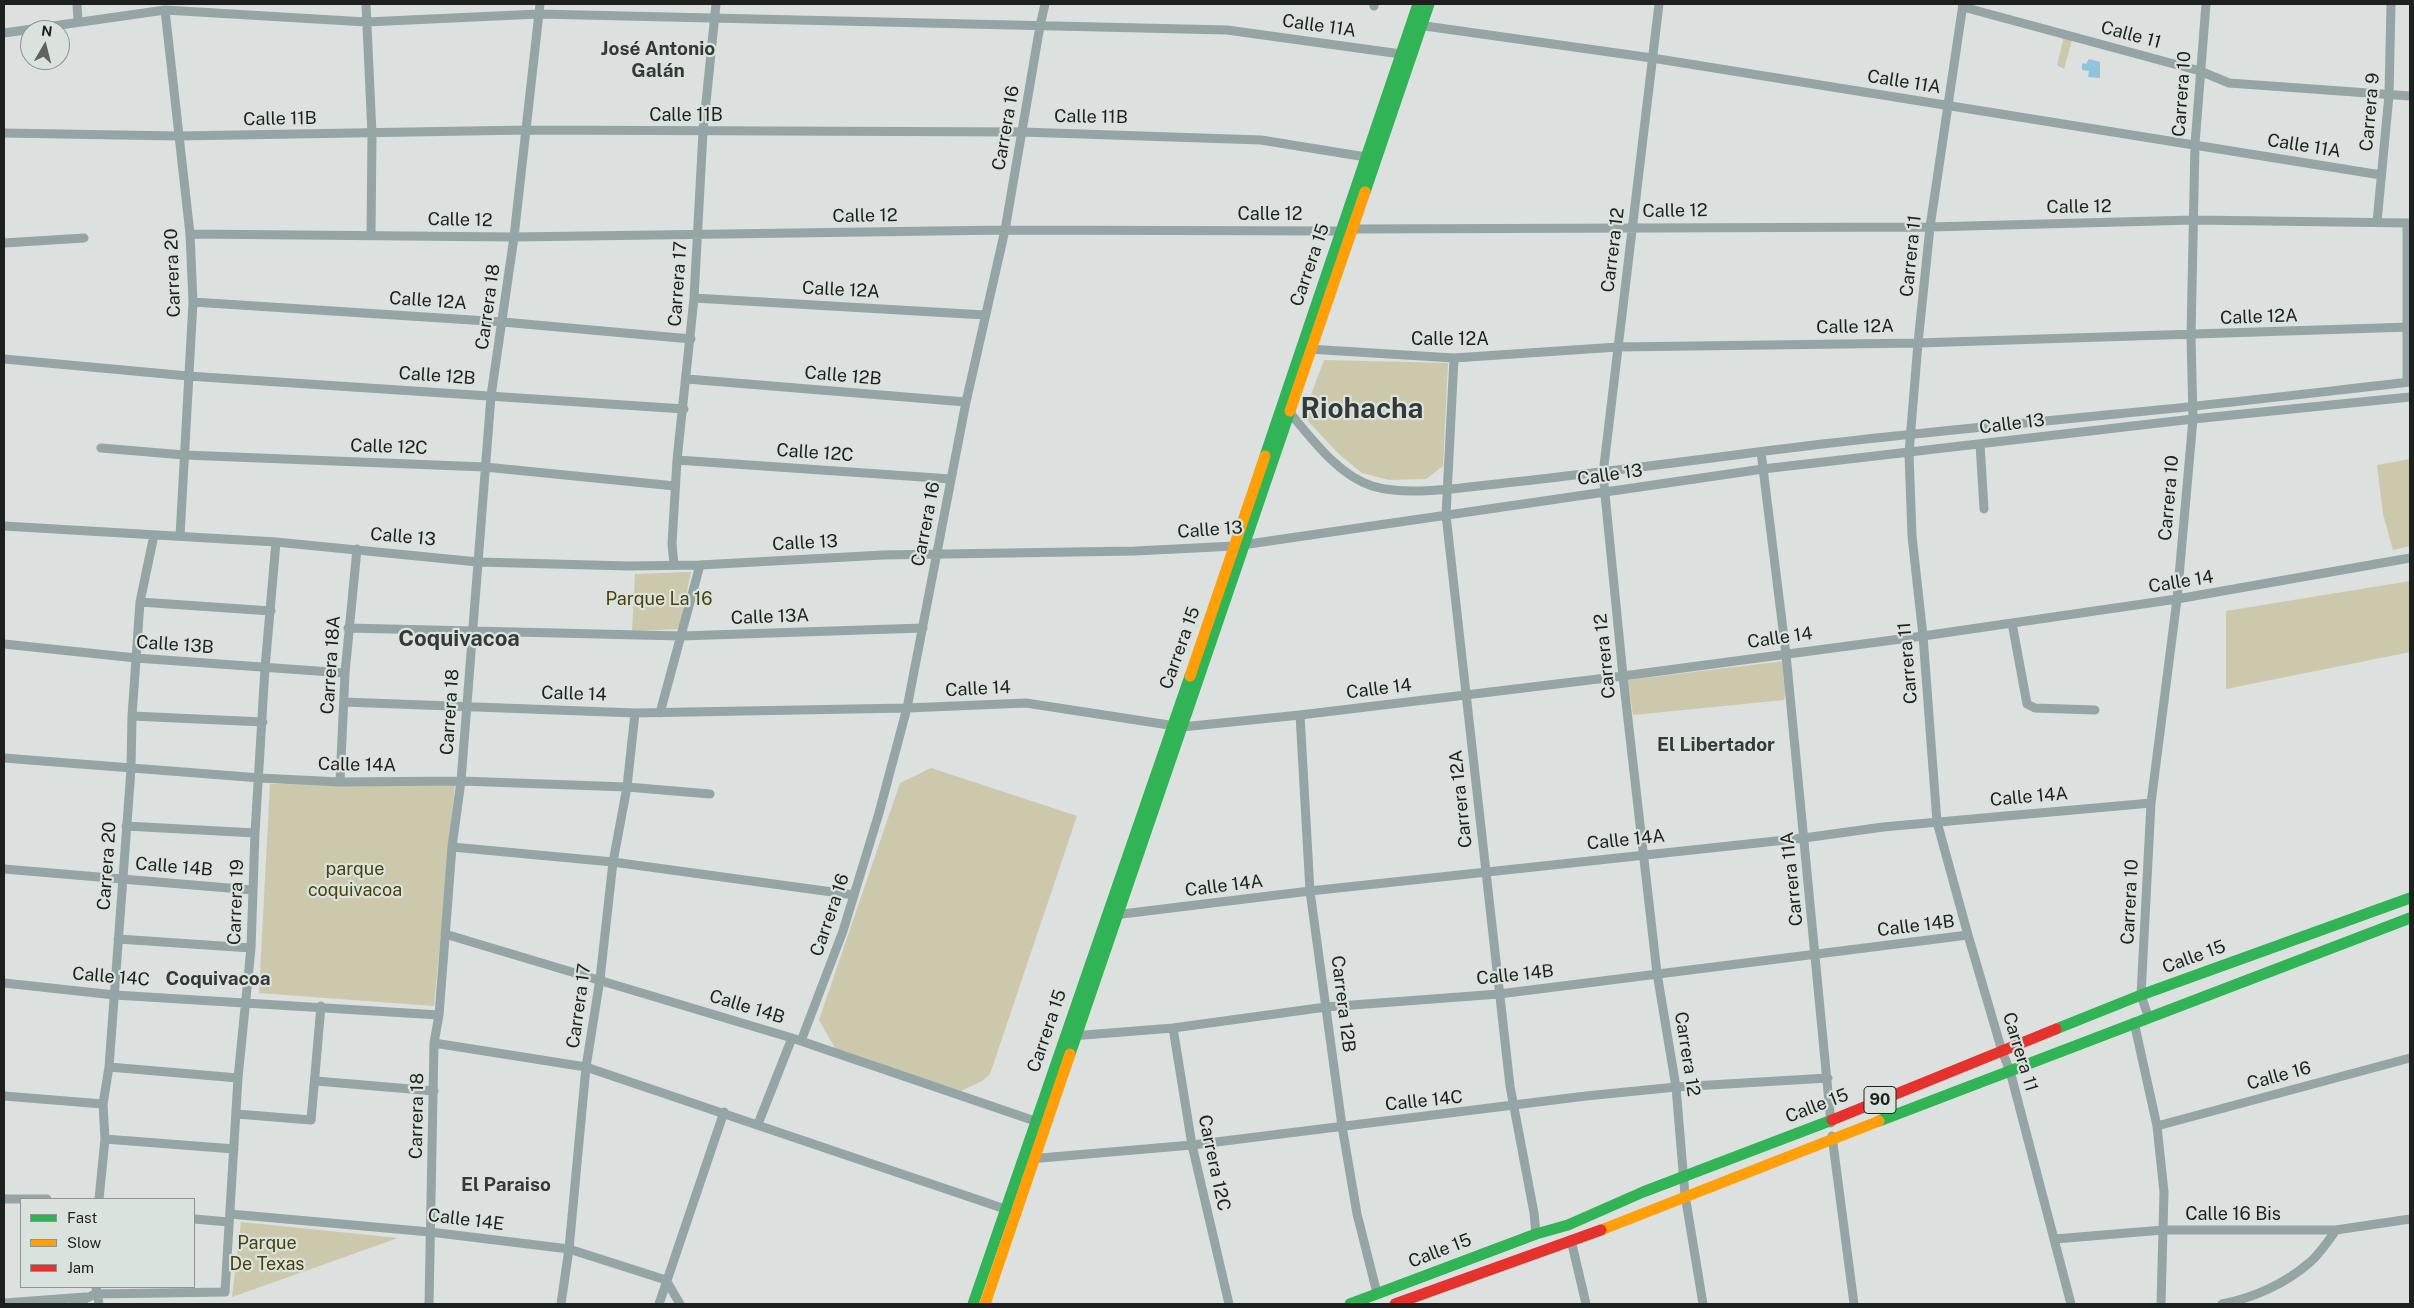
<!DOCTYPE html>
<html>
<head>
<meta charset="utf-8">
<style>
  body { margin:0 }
  #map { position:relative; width:2414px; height:1308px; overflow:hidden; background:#dce0de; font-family:"Public Sans",sans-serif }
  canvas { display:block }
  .frame { position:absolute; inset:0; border:5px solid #1e201f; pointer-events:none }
  .legend { position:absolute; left:20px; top:1198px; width:175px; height:90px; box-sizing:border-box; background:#dae2de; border:1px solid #8f9492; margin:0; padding:6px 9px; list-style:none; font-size:15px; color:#1e201f }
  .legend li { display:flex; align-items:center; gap:10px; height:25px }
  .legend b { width:25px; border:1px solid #8f9492 }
  .north { position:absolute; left:20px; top:20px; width:50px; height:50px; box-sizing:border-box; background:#dae2de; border:1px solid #8f9492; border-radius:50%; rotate:8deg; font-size:14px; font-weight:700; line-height:20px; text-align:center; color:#1e201f }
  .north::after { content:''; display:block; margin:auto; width:18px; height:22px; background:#606362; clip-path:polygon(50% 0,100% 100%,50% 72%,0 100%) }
</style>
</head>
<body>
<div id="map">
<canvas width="2414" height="1308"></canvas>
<div class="frame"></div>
<ul class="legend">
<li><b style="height:6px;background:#30b455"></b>Fast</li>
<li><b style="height:6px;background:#ff9f0a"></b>Slow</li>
<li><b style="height:6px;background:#e5322d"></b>Jam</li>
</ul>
<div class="north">N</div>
</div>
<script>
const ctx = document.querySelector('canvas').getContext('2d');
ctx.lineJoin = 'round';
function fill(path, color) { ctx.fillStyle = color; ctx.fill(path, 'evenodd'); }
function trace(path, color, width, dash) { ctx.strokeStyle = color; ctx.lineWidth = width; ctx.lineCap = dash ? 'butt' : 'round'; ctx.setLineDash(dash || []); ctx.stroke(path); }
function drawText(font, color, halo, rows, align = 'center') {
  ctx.font = font + ' "Public Sans",sans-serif'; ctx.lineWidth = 4.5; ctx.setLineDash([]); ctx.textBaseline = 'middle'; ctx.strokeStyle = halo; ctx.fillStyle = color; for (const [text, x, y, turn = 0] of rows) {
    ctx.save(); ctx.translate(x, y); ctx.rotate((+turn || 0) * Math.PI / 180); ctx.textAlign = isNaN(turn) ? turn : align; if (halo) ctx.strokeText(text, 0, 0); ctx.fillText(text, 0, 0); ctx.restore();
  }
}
const green = new Path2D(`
  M2064,37l8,3 -8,29 -7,-4z
  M1324,360l124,3 -5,103 -17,13 -37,1 -27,-7 -22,-18 -37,-39z
  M2410,459v87l-17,4 -10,-36 -6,-49z
  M691,572l-12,57 -47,2 3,-57z
  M2410,581v71l-184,37v-78z
  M1784,661l2,29 -2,10 -151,15 -5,-35z
  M931,768l146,48 -87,258 -8,7 -21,10 -125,-41 -17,-30 81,-237z
  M270,784l185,1 -21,221 -175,-13z
  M241,1222l157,16 -166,59z`);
const water = new Path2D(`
  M2089,59l11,3v16l-12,-1 1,-6 -7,-1v-7l4,1z`);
const street = new Path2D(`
  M77,4l1,17
  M366,4l6,130 -1,101
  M1659,4l-56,470 20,202 34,297 19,114 9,108 18,109
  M1963,4l-33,223 -12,116 -9,110 3,83 11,100 14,186 31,113 34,116 8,20 61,233
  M1374,6v-2
  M1963,7l237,64 29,12 181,13
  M165,10l25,224 3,68 -13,234
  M1418,25l234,33 729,117
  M4,33l161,-23 201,12 173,-8 688,16 174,24
  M4,133l174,3 349,-6 495,2 239,8 105,17
  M2377,222l12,-127 2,-91
  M190,234l324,3 491,-7 336,1 12,-2 577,-2 264,-7 216,3
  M4,243l80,-5
  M694,298l291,17
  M193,302l310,20 188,17
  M1308,349l146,9 164,-11 300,-4 492,-16
  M1454,358l-8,157 64,571 24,127 2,21
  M4,359l184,17 496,33
  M687,379l279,23
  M2407,382v-159
  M1290,413c22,26 48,62 82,73 36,11 95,1 133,-3 84,-9 169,-20 253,-31 119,-16 239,-26 358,-38 98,-9 196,-21 294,-32
  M1980,444l4,65
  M101,448l83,7 301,12 190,19
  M1761,452l25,202 45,469
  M677,460l274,19
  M4,526l272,16 202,20 151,4 71,-1 183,-10 252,-4 100,-5 528,-77 430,-50 217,-22
  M674,565l-2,-21 5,-84 17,-162 9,-166 13,-128
  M140,602l131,9
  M2012,623l15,81 8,4 60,2
  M348,628l333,8 242,-8
  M4,644l132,14 209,15
  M344,702l291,11 272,-5 119,-5 156,24 118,-12 323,-39 300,-40 254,-37 233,-41
  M660,713l40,-148
  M1300,715l10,176 32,235 15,88 20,79
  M132,716l131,6
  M4,758l256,20 80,4 121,-1 166,6 83,7
  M340,782l5,-109 12,-124
  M126,826l129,7
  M452,847l161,15 241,33
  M4,869l248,21
  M1114,915l196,-24 494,-53 79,-11 268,-24
  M445,934l347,104 243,83
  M118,939l133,9
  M4,983l111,12 324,20
  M2148,1016l-7,-21 10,-192 26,-204 16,-180 -2,-83 4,-192 11,-140
  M2134,1022l23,104 7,66 -3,112
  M1173,1028l19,117 37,159
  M1072,1036l101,-8 153,-21 173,-13 469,-59
  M801,1041l42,-110 36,-118 28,-105 59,-306 39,-172 35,-204 5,-22
  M434,1043l152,24 425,144
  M109,1067l129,11
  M316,1081l118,10
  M4,1096l99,8
  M237,1114l74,6 10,-114
  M758,1124l34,-86
  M2157,1126l253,-68
  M1832,1136l22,168
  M105,1139l129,10
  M1029,1159l163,-14 394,-49 90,-9 152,-9
  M4,1199h43
  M99,1199l6,-60 -2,-35 6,-37 22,-298 1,-53 8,-114 14,-67
  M230,1214l200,18 139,17 97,31 14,24
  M194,1219l35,3
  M2055,1239l108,-9h173l74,-11
  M1571,1240l15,64
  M96,1287l3,17
  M4,1303l82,-6
  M75,1304l20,-10 130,-2 13,-214 13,-130 4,-115 10,-165 11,-126
  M429,1304l5,-261 5,-28 13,-168 9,-66 30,-385 23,-159 26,-233
  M561,1304l8,-55 17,-182 14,-88 13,-117 14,-75 8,-74
  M659,1304l65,-192
  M2222,1304c31,-6 63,-20 87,-41 10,-8 19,-22 27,-33`);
const fast = new Path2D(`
  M1365,192l64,-188
  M1265,456l153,-452
  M2056,1029l85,-34 269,-97
  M1070,1054l220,-643
  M1879,1121l531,-203
  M973,1304l217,-628
  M1350,1304l186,-70 32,-9 75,-33 189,-72`);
const slow = new Path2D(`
  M1290,411l75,-219
  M1190,676l75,-220
  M1601,1230l278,-109
  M985,1304l85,-250`);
const jam = new Path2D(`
  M1832,1120l224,-91
  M1395,1304l206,-74`);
const shields = [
  [1880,1100,32]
];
const shieldNames = [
  ["90",1880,1100]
];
const streetNames = [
  ["Calle 11A",1319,26,8],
  ["Calle 11",2131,35,15],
  ["Calle 11A",1904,82,9],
  ["Carrera 10",2182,94,-86],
  ["Carrera 9",2370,112,-85],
  ["Calle 11B",686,115],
  ["Calle 11B",1091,117,1],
  ["Calle 11B",280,119,-1],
  ["Carrera 16",1006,128,-80],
  ["Calle 11A",2304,146,9],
  ["Calle 12",2079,207,-1],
  ["Calle 12",1675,211,-1],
  ["Calle 12",1270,214],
  ["Calle 12",865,216,-1],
  ["Calle 12",460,220,1],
  ["Carrera 12",1613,250,-83],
  ["Carrera 11",1911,256,-84],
  ["Carrera 15",1310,265,-71],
  ["Carrera 20",173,273,-92],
  ["Carrera 17",678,284,-86],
  ["Calle 12A",841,290,3],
  ["Calle 12A",428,301,4],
  ["Carrera 18",488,307,-82],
  ["Calle 12A",2259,317,-2],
  ["Calle 12A",1855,327,-1],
  ["Calle 12A",1450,339],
  ["Calle 12B",437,376,4],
  ["Calle 12B",843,376,5],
  ["Calle 13",2012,424,-7],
  ["Calle 12C",389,447,2],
  ["Calle 12C",815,453,4],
  ["Calle 13",1610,475,-8],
  ["Carrera 10",2169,498,-85],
  ["Carrera 16",926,524,-79],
  ["Calle 13",1210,530,-4],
  ["Calle 13",403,537,5],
  ["Calle 13",805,543,-3],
  ["Calle 14",2181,582,-9],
  ["Calle 13A",770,617,-2],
  ["Calle 14",1780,638,-8],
  ["Calle 13B",175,645,4],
  ["Carrera 15",1180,648,-70],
  ["Carrera 12",1605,656,-96],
  ["Carrera 11",1908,663,-95],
  ["Carrera 18A",331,665,-86],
  ["Calle 14",978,689,-3],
  ["Calle 14",1379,689,-7],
  ["Calle 14",574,694,2],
  ["Carrera 18",450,712,-86],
  ["Calle 14A",357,765,1],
  ["Calle 14A",2029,797,-5],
  ["Carrera 12A",1461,799,-96],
  ["Calle 14A",1626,840,-6],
  ["Carrera 20",107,866,-86],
  ["Calle 14B",174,867,5],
  ["Carrera 11A",1792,879,-96],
  ["Calle 14A",1224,886,-7],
  ["Carrera 19",236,902,-88],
  ["Carrera 10",2130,902,-87],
  ["Carrera 16",830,915,-71],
  ["Calle 14B",1916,926,-7],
  ["Calle 15",2194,957,-20],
  ["Calle 14B",1515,975,-6],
  ["Calle 14C",111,977,5],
  ["Carrera 12B",1343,1004,83],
  ["Carrera 17",579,1006,-82],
  ["Calle 14B",747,1007,17],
  ["Carrera 15",1047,1031,-71],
  ["Carrera 11",2020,1052,73],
  ["Carrera 12",1687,1054,81],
  ["Calle 16",2279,1076,-15],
  ["Calle 14C",1424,1101,-6],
  ["Calle 15",1817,1106,-21],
  ["Carrera 18",417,1116,-89],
  ["Carrera 12C",1214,1163,78],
  ["Calle 16 Bis",2233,1214],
  ["Calle 14E",466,1220,7],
  ["Calle 15",1440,1251,-21]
];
const parkNames = [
  ["Parque La 16",659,599],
  ["parque",355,869],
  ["coquivacoa",355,890],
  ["Parque",267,1243],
  ["De Texas",267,1264]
];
const neighbourhoodNames = [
  ["José Antonio",658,49],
  ["Galán",658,71],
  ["El Libertador",1716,745],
  ["Coquivacoa",218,979],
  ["El Paraiso",506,1185]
];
const districtNames = [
  ["Coquivacoa",459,639]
];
const townNames = [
  ["Riohacha",1362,409]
];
fill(green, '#cbc8ab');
fill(water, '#92c3dd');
trace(street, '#95a4a4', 9);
trace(fast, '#30b455', 11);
trace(slow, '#ff9f0a', 11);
trace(jam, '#e5322d', 11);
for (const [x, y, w] of shields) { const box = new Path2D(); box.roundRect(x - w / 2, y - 13.5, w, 27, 4); ctx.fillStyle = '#dae2de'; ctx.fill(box); trace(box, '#1e201f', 1); }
drawText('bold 16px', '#1e201f', null, shieldNames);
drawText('18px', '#1e201f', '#dae2de', streetNames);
drawText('18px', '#4a410b', '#dae2de', parkNames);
drawText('bold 19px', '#343937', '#dae2de', neighbourhoodNames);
drawText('bold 22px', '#343937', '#dae2de', districtNames);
drawText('bold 28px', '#343937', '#dae2de', townNames);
</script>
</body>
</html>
